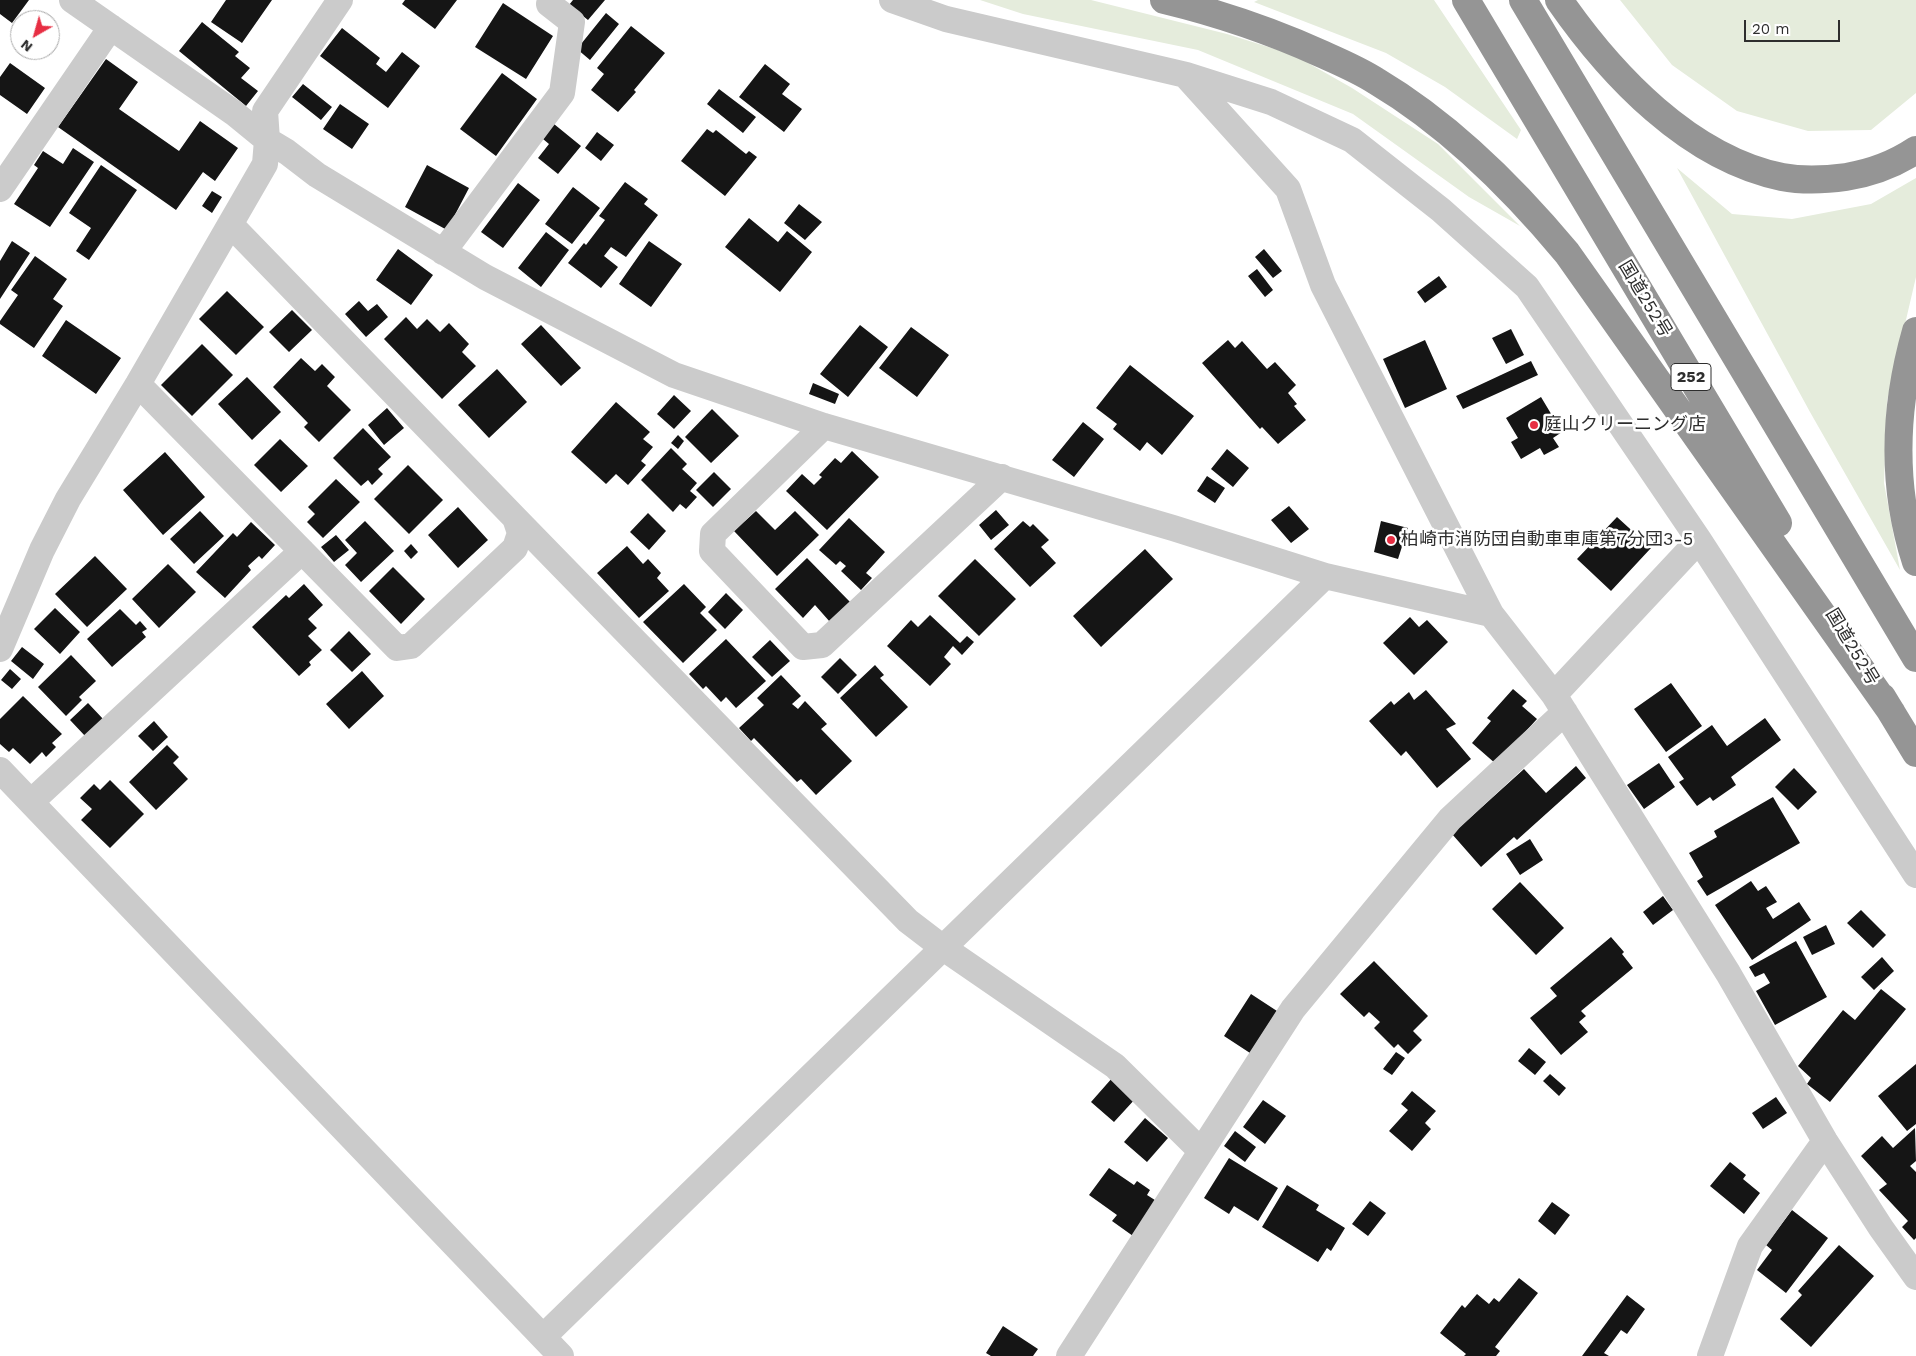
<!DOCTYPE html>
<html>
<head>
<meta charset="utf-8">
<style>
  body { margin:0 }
  #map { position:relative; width:1916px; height:1356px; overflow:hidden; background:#fff; font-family:"Work Sans",sans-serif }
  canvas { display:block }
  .north { position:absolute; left:10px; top:10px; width:50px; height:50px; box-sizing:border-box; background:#fff; border:1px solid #ababab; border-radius:50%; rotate:218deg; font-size:14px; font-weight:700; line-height:20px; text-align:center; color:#2e2e2e }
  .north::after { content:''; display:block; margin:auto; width:18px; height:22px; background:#e72e43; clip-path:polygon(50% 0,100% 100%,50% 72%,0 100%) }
  .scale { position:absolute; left:1744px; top:20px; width:96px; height:22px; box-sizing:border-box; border:2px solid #2e2e2e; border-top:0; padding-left:6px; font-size:15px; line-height:18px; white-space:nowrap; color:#2e2e2e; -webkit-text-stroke:4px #fff; paint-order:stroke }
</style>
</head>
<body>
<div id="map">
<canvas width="1916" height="1356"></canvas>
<div class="north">N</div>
<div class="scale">20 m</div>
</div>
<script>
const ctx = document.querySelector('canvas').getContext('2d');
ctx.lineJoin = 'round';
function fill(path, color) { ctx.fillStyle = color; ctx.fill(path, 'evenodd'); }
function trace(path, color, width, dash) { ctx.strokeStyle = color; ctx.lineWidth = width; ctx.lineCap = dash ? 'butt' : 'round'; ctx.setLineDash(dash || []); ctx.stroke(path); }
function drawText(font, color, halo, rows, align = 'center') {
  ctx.font = font + ' "Work Sans","Noto Sans JP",sans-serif'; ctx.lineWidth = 5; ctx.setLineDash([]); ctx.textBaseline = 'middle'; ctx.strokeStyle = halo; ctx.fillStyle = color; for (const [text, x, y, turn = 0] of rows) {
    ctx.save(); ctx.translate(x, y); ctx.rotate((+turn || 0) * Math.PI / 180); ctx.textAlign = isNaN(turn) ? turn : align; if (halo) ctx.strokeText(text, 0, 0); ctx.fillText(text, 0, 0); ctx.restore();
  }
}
const green = new Path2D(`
  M980,0h111l136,34 67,21 58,33 86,56 82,82 -51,-29 -116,-83 -155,-64 -175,-36z
  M1258,0h176l87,130 -4,9 -72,-52 -59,-34 -132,-51z
  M1620,0h296v93l-45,37 -63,1 -71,-20 -65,-46z
  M1677,168l55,46 60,5 79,-15 45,-26v99l-29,124 -3,82 16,87 -90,-158z`);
const building = new Path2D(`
  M0,0h29l-17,23 -12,-9z
  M226,0h46l-30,43 -31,-21z
  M405,0h52l-22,29 -33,-25z
  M573,0h32l-17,20 -19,-15z
  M503,3l50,33 -27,43 -51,-32z
  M606,13l13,11 -29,36 -13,-11z
  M202,22l37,30 -4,4 15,12 -9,10 17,13 -12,15 -67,-55z
  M631,26l34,27 -31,37 2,2 -18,20 -27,-22 13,-16 -7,-6z
  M342,28l38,30 -4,6 10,8 16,-20 18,14 -32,42 -68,-52z
  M106,59l32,23 -19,27 60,42 21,-30 38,27 -23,33 -12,-9 -27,38 -118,-83z
  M10,63l35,25 -18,26 -27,-19v-18z
  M765,64l25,20 -8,10 20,15 -18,23 -45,-35z
  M502,73l35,26 -41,57 -36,-27z
  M303,84l29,23 -11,13 -29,-23z
  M719,89l37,28 -13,16 -36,-29z
  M340,104l29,20 -17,25 -29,-20z
  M554,124l27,22 -23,28 -20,-16 11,-14 -6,-5z
  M707,129l6,4 3,-3 30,24 3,-3 8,6 -32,39 -44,-35z
  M597,132l17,13 -13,16 -16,-13z
  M73,148l21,14 -44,65 -36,-23 24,-36 -4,-3 9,-14 20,13z
  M101,165l36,25 -48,70 -13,-9 15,-23 -22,-15z
  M427,165l42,23 -22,42 -42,-23z
  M625,182l23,17 -4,5 14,11 -32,42 -15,-10 -7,9 14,11 -17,21 -33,-25 16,-20 2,2 19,-25 -6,-4z
  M518,183l22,17 -37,48 -22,-16z
  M573,187l27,21 -28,36 -27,-20z
  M212,191l10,6 -10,16 -10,-7z
  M799,204l23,18 -17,18 -21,-17z
  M749,218l29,24 9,-11 25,21 -32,40 -55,-45z
  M546,232l23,18 -28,37 -23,-19z
  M12,241l18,12 -30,46v-38z
  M649,241l33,23 -31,43 -32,-23z
  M398,249l35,26 -22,30 -35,-25z
  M1264,249l18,22 -9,7 -18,-21z
  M35,256l32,23 -14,20 10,7 -29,42 -34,-24v-3l18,-26 -7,-5z
  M1257,269l16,21 -8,7 -17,-21z
  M1439,276l8,11 -22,16 -8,-11z
  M227,291l37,36 -28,28 -37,-36z
  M359,301l9,10 9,-7 11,13 -22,20 -21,-23z
  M292,310l20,20 -23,22 -20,-20z
  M406,317l11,12 10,-10 13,13 9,-9 20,21 -7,8 14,14 -34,33 -58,-60z
  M66,320l55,38 -25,36 -54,-38z
  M541,325l40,43 -20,18 -40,-42z
  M860,325l28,22 -40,50 -28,-23z
  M911,327l38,28 -32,42 -38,-29z
  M1511,329l13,26 -18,9 -14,-26z
  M1228,340l7,8 7,-7 25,28 8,-7 21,23 -8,8 9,11 -3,2 12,14 -28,24 -16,-17 -2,2 -58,-66z
  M1425,340l22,49 -42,19 -22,-49z
  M202,344l31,31 -41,41 -31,-31z
  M301,358l14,13 7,-7 13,13 -8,9 24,24 -32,32 -15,-15 4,-4 -35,-36z
  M1531,361l7,14 -75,34 -7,-13z
  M1130,365l64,51 -32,39 -15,-13 -7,9 -27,-22 4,-5 -21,-16z
  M497,369l30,33 -38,36 -31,-33z
  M247,377l34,35 -29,28 -34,-36z
  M813,383l26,11 -4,10 -26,-10z
  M674,395l17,16 -17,18 -17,-15z
  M1541,397l21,35 -9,6 6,9 -15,8 -4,-7 -19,11 -10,-17 7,-4 -12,-20z
  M616,402l34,30 -7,7 10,8 -12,14 5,4 -18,20 -12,-11 -10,10 -35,-32z
  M387,408l17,20 -20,17 -16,-20z
  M712,409l27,27 -28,27 -26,-26z
  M1083,422l21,17 -30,38 -22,-17z
  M363,428l28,29 -13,12 5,5 -11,11 -4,-5 -7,6 -28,-28z
  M678,435l6,6 -6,8 -7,-6z
  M280,439l28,27 -27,26 -27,-27z
  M671,448l16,16 -5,5 15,14 -7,8 7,6 -11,12 -6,-5 -7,8 -32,-32z
  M1227,449l22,19 -16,19 -22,-18z
  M852,451l27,26 -52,53 -41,-39 16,-17 12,11 8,-8 -3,-2 16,-17 6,5z
  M165,452l40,45 -42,38 -40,-45z
  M408,465l35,35 -34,34 -35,-35z
  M714,472l17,17 -18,18 -17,-17z
  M1207,476l18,12 -10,15 -18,-12z
  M336,479l24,23 -37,36 -16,-16 8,-8 -7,-7z
  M1289,506l20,23 -18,14 -20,-23z
  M458,507l30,33 -30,28 -30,-33z
  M996,510l13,15 -18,15 -12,-15z
  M200,511l24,25 -30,28 -24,-25z
  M756,511l19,19 20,-19 24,24 -42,41 -43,-45z
  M648,513l18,18 -17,19 -19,-18z
  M1617,517l34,31 -40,43 -34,-32z
  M849,518l36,34 -19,21 6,5 -11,12 -20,-19 5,-5 -6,-5 -4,4 -17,-15z
  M365,521l29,30 -33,31 -16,-17 12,-12 -12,-13z
  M1023,521l7,6 3,-3 16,16 -8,7 15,16 -26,24 -36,-38z
  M1381,521l27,7 -10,31 -24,-7z
  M251,522l24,23 -13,14 -3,-3 -11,10 3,4 -26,28 -29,-26 37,-39 4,4z
  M336,535l13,15 -15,12 -13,-15z
  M411,544l7,8 -7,7 -7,-8z
  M627,546l16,18 5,-5 13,14 -4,5 12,13 -30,27 -42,-45z
  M1145,549l28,30 -72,68 -28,-31z
  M95,556l32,33 -40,38 -32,-33z
  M807,558l43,44 -20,20 -15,-17 -12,13 -28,-29z
  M975,559l41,40 -37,37 -41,-40z
  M168,564l28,28 -37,36 -27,-29z
  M393,567l32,32 -24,25 -32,-33z
  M304,584l19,21 -15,14 9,9 -9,8 14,14 -13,12 2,3 -12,11 -47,-49 34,-32 3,3z
  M684,584l22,23 -6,6 17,17 -34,33 -40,-41z
  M726,593l17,17 -18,19 -17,-17z
  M55,608l25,24 -20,22 -26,-25z
  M120,609l16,16 4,-4 7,8 -5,3 4,5 -34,30 -25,-28z
  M930,615l30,28 7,-7 7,6 -12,13 -9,-9 -9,11 7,7 -21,22 -43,-40 24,-26 7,7z
  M1410,617l9,10 8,-7 21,22 -34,33 -31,-32z
  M349,631l22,23 -19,18 -22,-22z
  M726,639l40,42 -30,27 -10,-11 -5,5 -15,-16 -3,3 -14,-15z
  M770,640l20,21 -18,16 -20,-20z
  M22,647l22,17 -11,15 -22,-18z
  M71,655l25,26 -17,16 3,3 -16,16 -28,-29z
  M840,658l17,17 -19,19 -17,-17z
  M875,665l9,10 -4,3 28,29 -32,30 -36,-39z
  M10,669l11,10 -9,10 -11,-9z
  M362,671l22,25 -35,33 -23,-25z
  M781,675l20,21 -9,8 6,5 7,-8 22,23 -6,5 31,32 -36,34 -15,-16 -4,3 -43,-44 -3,3 -12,-13 25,-23 -7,-7z
  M1671,683l31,43 -36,26 -32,-43z
  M1513,689l14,12 -5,5 15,13 -41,45 -24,-21 19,-22 -4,-3z
  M1426,690l30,34 -10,5 25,30 -34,29 -31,-37 -5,5 -32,-35 22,-20 3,4 15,-13 5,8z
  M23,696l39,38 -10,9 4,4 -10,10 -4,-5 -12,12 -17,-16 -4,4 -9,-8v-25z
  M88,703l16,17 -18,17 -16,-17z
  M1765,718l16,22 -50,37 5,8 -23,16 -3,-4 -13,9 -18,-24 5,-3 -16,-22 44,-32 15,21z
  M154,721l14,16 -15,14 -15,-15z
  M167,745l12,12 -6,6 15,16 -32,31 -27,-28z
  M1659,763l16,24 -31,22 -17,-24z
  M1576,766l10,12 -69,62 -3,-3 -33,30 -29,-33 72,-65 22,24z
  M1794,768l23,24 -19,18 -23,-23z
  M110,780l34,34 -34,34 -29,-28 11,-11 -12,-11 14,-14 6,6z
  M1773,797l27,46 -93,53 -10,-15 6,-4 -14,-24 28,-16 -3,-6z
  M1530,839l13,21 -23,15 -14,-21z
  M1751,881l7,10 8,-5 11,16 -11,6 7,11 26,-17 12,18 -59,40 -37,-55z
  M1520,882l44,46 -28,27 -44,-46z
  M1663,896l10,14 -20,15 -10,-13z
  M1861,910l25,25 -13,13 -26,-25z
  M1826,925l9,19 -23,11 -9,-18z
  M1611,937l13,15 -2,2 11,14 -52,43 5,5 -7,6 9,10 -27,23 -31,-37 27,-22 -7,-8z
  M1796,941l31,56 -52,28 -19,-34 14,-8 -6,-10 -9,4 -6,-10z
  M1882,957l12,14 -20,19 -13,-13z
  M1374,961l54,55 -15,15 9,9 -14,14 -10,-10 -4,4 -20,-20 6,-6 -11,-10 -5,5 -24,-23z
  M1881,989l25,20 -76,93 -23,-18 4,-6 -13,-12 45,-56 12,10z
  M1251,994l26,17 -27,42 -26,-17z
  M1529,1048l17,14 -11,13 -17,-14z
  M1396,1052l9,6 -13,17 -9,-6z
  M1916,1064v60l-9,7 -29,-35z
  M1550,1074l16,14 -7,8 -16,-15z
  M1113,1077l23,21 -22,24 -23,-20z
  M1412,1091l24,20 -11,12 6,6 -19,22 -23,-20 19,-21 -7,-6z
  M1776,1097l11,16 -24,16 -11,-16z
  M1263,1100l23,16 -21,28 -22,-17z
  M1145,1118l23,20 -21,24 -23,-20z
  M1915,1128l1,33 -6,5 6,6v66l-2,2 -12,-13 6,-6 -29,-31 8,-6 -26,-28 21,-20 11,12z
  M1235,1131l21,16 -11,15 -21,-16z
  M1229,1158l49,30 -20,33 -24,-15 -5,8 -25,-16z
  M1730,1162l16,13 -3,4 17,14 -16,21 -34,-28z
  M1109,1168l25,17 3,-4 13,9 -3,5 11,7 -25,34 -21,-15 5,-6 -28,-20z
  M1287,1185l32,20 -3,5 29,18 -14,23 -4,-3 -9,14 -56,-35z
  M1370,1201l16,12 -18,23 -16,-12z
  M1552,1202l18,13 -15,20 -17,-14z
  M1792,1210l36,28 -42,55 -29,-23 15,-20 -6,-5z
  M1839,1245l35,31 -63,71 -31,-28 22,-24 -4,-4z
  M1519,1278l19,15 -43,54 5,4 -4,5h-32l2,-2 -26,-21 22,-28 3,3 12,-14 12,10 5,-6 5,4z
  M1627,1295l18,14 -18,25 -6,-4 -17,23 5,3h-27z
  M1003,1326l35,23 -5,7h-42l-5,-3z`);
const street = new Path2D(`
  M72,0l162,113 33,27 20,12 30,23 168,102 189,98 150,51 349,102 152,48 166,38 63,81 174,278 97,168 56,87 35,49
  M892,0l54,19 240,56 85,27 81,38 89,70 86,77 172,253 217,335
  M1186,76l102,113 35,96 168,329
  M0,189l111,-162
  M443,252l119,-159 10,-71 -23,-18 3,-4
  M138,384l259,264 14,-2 104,-98 5,-15 -5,-15 -284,-293
  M824,426l-111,108 -1,17 91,96 19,-2 180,-168
  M515,518l393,403 34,26 173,119 86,85
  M0,649l42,-99 26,-51 70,-115 127,-220 2,-24 -2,-29 75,-111
  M1554,695l145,-155
  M0,770l561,586
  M32,801l270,-250
  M543,1337l782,-761
  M1069,1356l224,-347 157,-190 115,-107
  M1710,1356l40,-110 75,-105`);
const highway = new Path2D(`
  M1164,0c54,13 107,31 158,54 18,8 37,16 54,27 74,44 136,106 191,172l325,460
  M1466,0l312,523
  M1523,0l393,658
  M1559,0c52,75 130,158 223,177 21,4 43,3 64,0 25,-4 49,-13 70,-27
  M1916,331c-22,77 -25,154 0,231
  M1882,697l34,56`);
const markers = [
  [1534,425,5,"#e72e43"],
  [1391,540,5,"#e72e43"]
];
const shields = [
  [1691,377,40]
];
const shieldNames = [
  ["252",1691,377]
];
const streetNames = [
  ["国道252号",1645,299,59],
  ["国道252号",1852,647,59]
];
const poiNames = [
  ["庭山クリーニング店",1544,425],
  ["柏崎市消防団自動車車庫第7分団3-5",1401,540]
];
fill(green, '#e5ecdc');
fill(building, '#151515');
trace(street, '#cbcbcb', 26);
trace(highway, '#959595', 28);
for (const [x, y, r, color] of markers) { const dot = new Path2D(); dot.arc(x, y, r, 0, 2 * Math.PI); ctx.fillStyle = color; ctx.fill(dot); trace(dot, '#fff', 2); }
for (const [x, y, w] of shields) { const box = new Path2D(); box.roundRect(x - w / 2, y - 13.5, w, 27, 4); ctx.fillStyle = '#fff'; ctx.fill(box); trace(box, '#2e2e2e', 1); }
drawText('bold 16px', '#2e2e2e', null, shieldNames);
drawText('18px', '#2e2e2e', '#fff', streetNames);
drawText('18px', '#2e2e2e', '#fff', poiNames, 'left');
</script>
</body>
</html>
